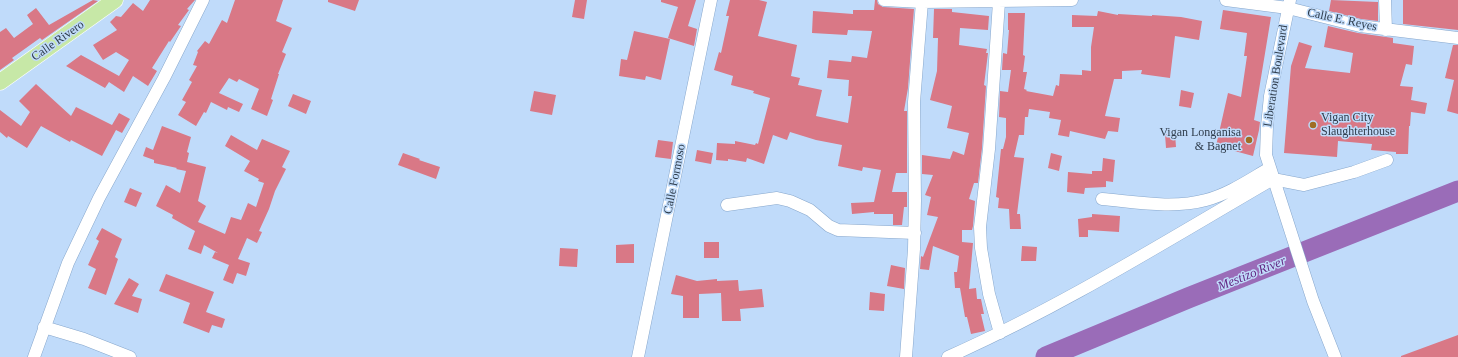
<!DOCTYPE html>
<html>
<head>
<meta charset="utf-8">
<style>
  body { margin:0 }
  canvas { display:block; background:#c0dbfa }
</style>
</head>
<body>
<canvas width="1458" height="357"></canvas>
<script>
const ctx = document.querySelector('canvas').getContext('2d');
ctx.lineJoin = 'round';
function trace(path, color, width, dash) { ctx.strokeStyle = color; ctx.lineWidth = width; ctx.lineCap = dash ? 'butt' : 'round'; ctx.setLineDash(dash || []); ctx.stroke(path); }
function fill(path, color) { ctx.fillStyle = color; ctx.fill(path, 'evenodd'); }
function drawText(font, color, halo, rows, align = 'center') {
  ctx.font = font + ' Georgia,serif'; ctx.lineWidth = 3; ctx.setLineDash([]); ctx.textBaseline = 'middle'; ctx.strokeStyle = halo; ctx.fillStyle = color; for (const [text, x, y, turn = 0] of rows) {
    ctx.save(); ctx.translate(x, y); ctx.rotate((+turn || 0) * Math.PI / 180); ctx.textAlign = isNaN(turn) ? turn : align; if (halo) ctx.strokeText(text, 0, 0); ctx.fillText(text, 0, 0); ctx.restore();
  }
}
const river = new Path2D(`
  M1046,357l142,-59 270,-107`);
const building = new Path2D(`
  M93,0l5,1 -56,39 -2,-2 -28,20 2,2 -14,10v-38l6,-4 8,10 19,-14 -6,-9 9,-7 13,17z
  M150,0h45l-8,9 2,1 -11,15 3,1 -11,16 -1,-1 -17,27 5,3 -9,15 -15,-10 -9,16 -15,-10 -4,6 -39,-22 15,-11 38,21 10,-16 -13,-8 -13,8 -10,-15 24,-15 -7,-8 6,-6 5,1 12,-14 10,8z
  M235,0h48l-7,21 16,7 -10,24 4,2 -8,20h1l-8,25 2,1 -6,16 -16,-7 8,-20 -20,-10 -2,3 -8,-4 -10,15 24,11 -4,8 -11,-5 -1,3 -16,-8 -5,11 -2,-1 -8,14 -18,-11 8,-13 -4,-2 10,-18 -3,-2 8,-14 -4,-1 5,-13 -1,-1 8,-10 4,3 13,-24 5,3z
  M328,0h31l-4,11 -27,-9z
  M575,0h12l-3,19 -12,-2z
  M661,0h35l-8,26 9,3 -3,17 -26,-8 10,-31 -17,-5z
  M730,0h29l8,2 -9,34 39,9 -6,31 9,2 -2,7 24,5 -6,26 32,7 4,-27h-4l1,-16 -22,-2 2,-18 22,2 1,-6 15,2 5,-27 -24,-1 -1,5 -35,-2 1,-22 40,3v-4h21l1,-10h2l1,4 5,3 31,2 -6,79 -4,23h3v62h-11l-4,19h15v15h-3l-2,18h-9v-11h-19v-2l-22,2 -1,-11 23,-1 7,-32 -18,-3 -1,4 -24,-5 4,-21 -26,-5 -26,-8 -3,8 -14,-5 -9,29 -17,-6 -1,4 -18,-3v2l-12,-1 1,-17 18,1v-3l20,4 1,-2 2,1 12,-46 -17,-5 1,-2 -23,-6 2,-9 -19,-6 5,-18 2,1 8,-37h-3z
  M1331,0l47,2v19l-17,-2 -32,-8z
  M1403,0h55v30l-55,-6z
  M934,9h18v3l37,4 -1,14 -28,-2 -1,17 28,4 -1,4h2l-4,32 2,1 -4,62 -4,35h-4l-5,16 6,2 -2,25 -1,4h-10v12l11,1 -4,46 7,-1 1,11h4l3,15h-3l4,17 -14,3 -4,-17h-2l-5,-29h-5l-1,-16h3l2,-16 -26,-10 -4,24 -9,-1 1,-13 2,1 15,-40 -11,-2 4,-18 -6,-2 8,-20 -11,-1v-19l28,4 3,-8 11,4 5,-22 -22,-5 5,-22 -22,-6 7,-29 1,-33h-5z
  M1223,10l48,7 -17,103 6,2 -1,8 -6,26 -37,-10 12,-53 13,4 6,-41h-3l3,-23 -27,-4z
  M1098,11l20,4v-1l34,2v-1l29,2 21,4 -3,19 -24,-4 -5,42 -29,-4 1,-4 -20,1v8h-8l-9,37 15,2 -2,14 -10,-1 -3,8 -35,-8 -1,6 -11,-2 3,-15 -12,-2 1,-6 -21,-3 -1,8h-3l-1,18h-5l-5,22 10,1 -7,56h3l1,15h-11l-1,-20 -11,-1 1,-10 -3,-1 5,-48h2l3,-12v-19l-7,-1 1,-26 8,1 3,-22h-9l1,-17 4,1 2,-24h-1v-17h17l-2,42 2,1 -2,16h4l-3,17 3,1 -1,1 27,5 3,-11 3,1 1,-12 22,1v-5l9,1v-24l3,-20h-22v-12l25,1z
  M1328,26l30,7 35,5v5l21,3 -2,19 -6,-1 -6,22 13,1 -2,13 16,3 -2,11 -14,-2 -1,14h-1l-1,28h-12v-2l-25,-2 1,-6 -34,-3 -1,16 -53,-4 7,-87 8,-24 13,4 -7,22 45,5 3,-20 -29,-6z
  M634,31l36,8 -9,41 -15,-4 -1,4 -26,-4 2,-17 6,1z
  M1453,45h5v69l-11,-3 7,-31 -9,-2z
  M36,84l35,32 5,-9 36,18 7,-12 11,6 -8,14 -6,-3 -14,26 -31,-16 -1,2 -29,-16 -14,22 -19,-12 -1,2 -7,-6v-22l21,16 9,-14 -11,-11z
  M1181,90l13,3 -3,15 -12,-2z
  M534,91l22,4 -4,20 -22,-4z
  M293,94l18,7 -5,13 -18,-8z
  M162,126l29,11 -4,15 2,1 -2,9 19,5 -8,34 8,5 -8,16 27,12 6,-17 10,3 7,-17 8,4 8,-24 -6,-2 1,-2 -15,-8 6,-10 -25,-15 6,-11 26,15 5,-11 28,12 -8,16 4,2 -11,22 -6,18 -10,22 3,1 -5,11 -10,-5 -9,21 12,4 -4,13 -9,-3 -4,11 -10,-4 6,-15 -17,-7 3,-6 3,1 -14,-8 -3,9 -13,-5 7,-18 -23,-13 1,-3 -17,-9 10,-21 14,8 6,-22 -10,-2 1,-1 -23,-5v-3l-11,-4 3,-9 7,3z
  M1165,134h10l1,13 -10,1z
  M658,140l15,2 -2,17 -16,-2z
  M697,150l16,3 -2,11 -16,-3z
  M403,153l17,6 -1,1 21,7 -4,12 -38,-14z
  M1051,153l11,3 -3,15 -11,-3z
  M1103,158l12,2 -2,22 -7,-1v6l-21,1 -1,6 -17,-2 1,-20 24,2v-3h10z
  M130,188l12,5 -6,14 -12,-5z
  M1092,214l28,2 -1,16 -31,-2v7h-9l-1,-18 14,-2z
  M102,228l20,11 -7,18 3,2 -12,36 -18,-7 8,-19 -8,-4 11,-24 -3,-2z
  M704,242h15v16h-15z
  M634,244v19h-18v-18z
  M1022,246l15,1 -1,14h-15z
  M560,248l18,1 -1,18 -18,-1z
  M891,265l14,3 -1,21 -17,-3z
  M166,274l48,18 -8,20 19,7 -3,9 -10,-3 -3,8 -26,-10 7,-20 -31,-12z
  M676,275l21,6 20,-2v2l21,-1 1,11 23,-2 2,18 -24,2 1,12h-19l-1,-28 -22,1v24h-16v-22l-12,-2z
  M129,278l10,6 -7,12 10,3 -4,14 -24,-9z
  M870,292l15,2 -1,17 -15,-1z
  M1458,335v22h-57v-1z`);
const minor = new Path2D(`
  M884,0l38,2 150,-2
  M1226,0l62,8 72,18 98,12
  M1290,0l-20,96 -3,30 -1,29 47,146 22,56
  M1385,0l1,30
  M999,2l-10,147 -9,78 1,21 8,46 11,39
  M1102,199c34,3 71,10 104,1 23,-6 43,-20 64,-32
  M727,205l50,-7 13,3 20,9 19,16 9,4 77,3
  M44,327l40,12 46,18
  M34,357l34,-94 31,-65 65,-120 39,-78
  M638,357l73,-357
  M906,357l8,-108 1,-48 -1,-99 8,-100
  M948,357c113,-50 218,-116 325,-178l31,6 50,-13 33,-12`);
const major = new Path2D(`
  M0,82l115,-82`);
const markers = [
  [1313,125,4,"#a06d24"],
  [1249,140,4,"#a06d24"]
];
const streetNames = [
  ["Calle E. Reyes",1342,20,12],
  ["Calle Rivero",58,41,-35],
  ["Liberation Boulevard",1276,76,-81],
  ["Calle Formoso",675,179,-79]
];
const poiNames = [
  ["Vigan City",1321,118],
  ["Slaughterhouse",1321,132],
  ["Vigan Longanisa",1241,133,"right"],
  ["& Bagnet",1241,147,"right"]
];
const waterNames = [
  ["Mestizo River",1252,274,-22]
];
trace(river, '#9a6cb8', 21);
fill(building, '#d97886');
trace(minor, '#87a7cc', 13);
trace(major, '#fff', 17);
trace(minor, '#fff', 12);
trace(major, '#c7e8a7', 16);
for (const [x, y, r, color] of markers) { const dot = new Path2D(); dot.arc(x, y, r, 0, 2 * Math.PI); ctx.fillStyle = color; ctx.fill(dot); trace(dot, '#c0dbfa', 1.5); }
drawText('12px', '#2e3c4b', '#c0dbfa', streetNames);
drawText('12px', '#2e3c4b', '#c0dbfa', poiNames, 'left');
drawText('italic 13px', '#632783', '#c0dbfa', waterNames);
</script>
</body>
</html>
